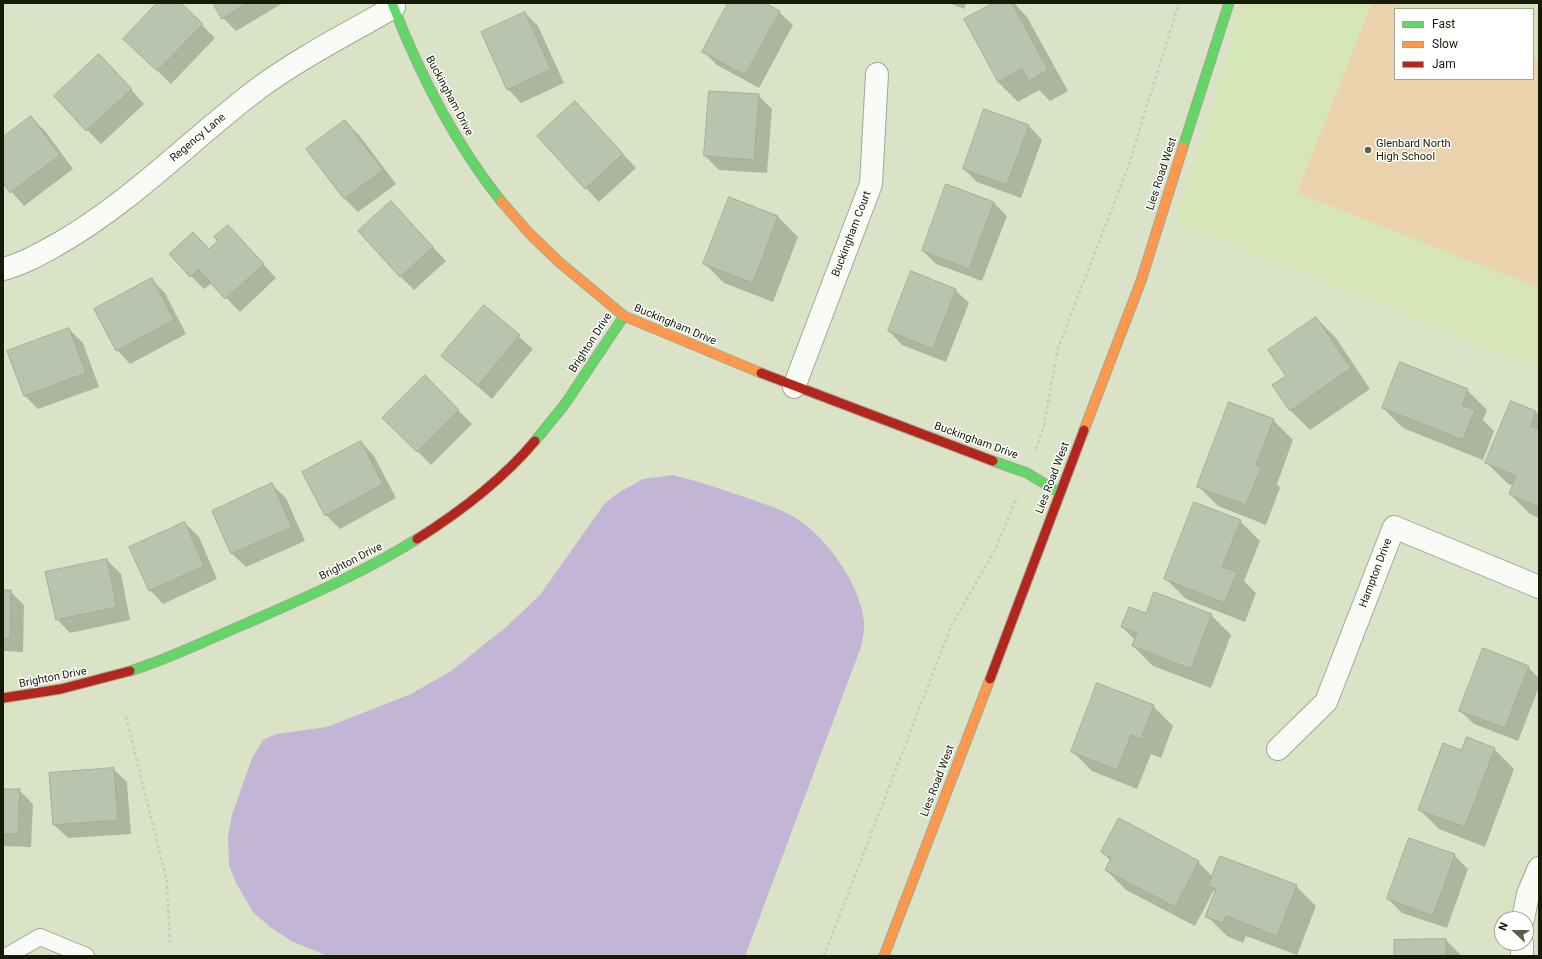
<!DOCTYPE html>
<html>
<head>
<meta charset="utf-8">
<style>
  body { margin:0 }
  #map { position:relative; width:1542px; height:959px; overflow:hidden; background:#dae3c6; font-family:Roboto,sans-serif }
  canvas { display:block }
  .frame { position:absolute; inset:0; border:4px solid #151b06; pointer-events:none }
  .legend { position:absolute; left:1394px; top:8px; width:140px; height:72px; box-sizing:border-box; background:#fff; border:1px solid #a1a49b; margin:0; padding:5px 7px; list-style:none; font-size:12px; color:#151b06 }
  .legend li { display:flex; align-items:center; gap:8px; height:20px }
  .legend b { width:20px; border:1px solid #a1a49b }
  .north { position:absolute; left:1494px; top:911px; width:40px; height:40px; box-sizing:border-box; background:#fff; border:1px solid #a1a49b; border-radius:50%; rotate:292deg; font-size:11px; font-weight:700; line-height:16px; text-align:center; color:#151b06 }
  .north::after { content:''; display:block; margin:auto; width:14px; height:18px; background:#5a6149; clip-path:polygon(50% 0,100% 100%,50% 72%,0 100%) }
</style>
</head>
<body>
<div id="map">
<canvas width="1542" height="959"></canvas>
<div class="frame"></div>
<ul class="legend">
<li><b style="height:5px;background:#63d668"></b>Fast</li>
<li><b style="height:5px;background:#ff974d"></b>Slow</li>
<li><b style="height:5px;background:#b3261e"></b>Jam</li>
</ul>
<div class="north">N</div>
</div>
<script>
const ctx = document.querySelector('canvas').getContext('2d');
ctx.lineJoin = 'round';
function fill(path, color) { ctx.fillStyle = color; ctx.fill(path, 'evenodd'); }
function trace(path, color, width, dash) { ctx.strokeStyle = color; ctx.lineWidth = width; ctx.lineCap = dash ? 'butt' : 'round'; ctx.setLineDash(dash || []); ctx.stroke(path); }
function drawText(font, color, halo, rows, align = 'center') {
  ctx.font = font + ' Roboto,sans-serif'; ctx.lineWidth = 3; ctx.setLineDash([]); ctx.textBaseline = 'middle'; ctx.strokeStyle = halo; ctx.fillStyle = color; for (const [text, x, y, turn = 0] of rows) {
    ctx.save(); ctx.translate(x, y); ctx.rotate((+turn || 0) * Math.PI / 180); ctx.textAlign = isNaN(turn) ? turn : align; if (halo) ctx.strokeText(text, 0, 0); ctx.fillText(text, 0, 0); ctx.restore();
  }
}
const built = new Path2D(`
  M1244,3h295v366l-363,-148zM1395,9h138v70h-138z`);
const green = new Path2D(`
  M1372,3h23l15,6h-15v70h138v-22l6,3v228l-242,-95z`);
const water = new Path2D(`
  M672,475c28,6 54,16 81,25 17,6 36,12 50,23 28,21 58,64 61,99 1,8 -2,17 -3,25l-116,309h-417l-37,-15 -21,-14 -17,-15 -17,-29 -7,-18 -1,-28 4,-22 20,-57 11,-18 13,-6 51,-7 84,-33 40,-23 55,-44 34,-32 65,-92 13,-10 25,-14z`);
const shadow = new Path2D(`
  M159,3h21l35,35 -44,46 -33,-32z
  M214,3h69l-47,28 -13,-13z
  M729,3h34l16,9 14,13 -34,63 -42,-23 -14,-14z
  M949,3h17l-2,6z
  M996,3h18l13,14 41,74 -18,10 -11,-11 -21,12 -20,-20z
  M525,13l13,13 26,57 -43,20 -13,-14z
  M113,69l31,35 -43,40 -46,-47z
  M758,95l14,14 -5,64 -48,-3 -14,-14z
  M985,110l44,16 13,14 -21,58 -44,-16 -13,-13z
  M588,116l48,52 -37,34 -13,-14z
  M31,117l14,14 28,38 -49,37 -21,-24v-43z
  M345,121l14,14 37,49 -38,28 -14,-14z
  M730,198l48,19 20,20 -25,65 -49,-19 -20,-20z
  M391,202l55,59 -32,29 -14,-14z
  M993,202l14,14 -25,65 -46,-17 -13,-13z
  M241,240l35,38 -36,34 -28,-29 -8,6 -13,-13 19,-26z
  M152,280l13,13 21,41 -56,30 -13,-14z
  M955,290l14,13 -23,59 -44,-17 -13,-14z
  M484,306l49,43 -41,50 -49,-43z
  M1316,318l20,20 34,51 -60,41 -20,-20z
  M69,329l14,14 16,44 -61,22 -13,-13z
  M425,377l47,47 -41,41 -47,-47z
  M1467,390l20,20 -4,10 11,11 -11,29 -80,-32 -20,-20z
  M1511,402l25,10 3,3v103l-9,-4 -20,-20 3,-8 -6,-3 -20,-20z
  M1273,420l20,20 -16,44 3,4 -14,37 -48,-19 -20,-20z
  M361,442l13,14 22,42 -56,31 -14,-14z
  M272,485l14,13 19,43 -59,26 -14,-13 -19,-43z
  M1240,521l20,20 -16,40 12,12 -11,29 -59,-23 -20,-20z
  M185,523l14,14 18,42 -54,25 -13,-14z
  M107,560l14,14 9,46 -60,13 -13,-14z
  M3,591h7l14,14 -1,47 -20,-1z
  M1146,615h65l20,20 -20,53 -58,-22 -20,-20 2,-6 -13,-13z
  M1528,667l11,11v9l-21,54 -44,-17 -14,-13z
  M1153,706l20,20 -12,32 -10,-4 -14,35 -45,-18 -20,-20z
  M1494,749l20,20 -29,78 -46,-18 -20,-20 43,-58z
  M113,769l14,13 4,52 -63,4 -14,-13z
  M3,790h16l14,14 -2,43 -28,-1z
  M1102,852l96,10 15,15 83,9 20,20 -19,49 -51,-19 -3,7 -16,-7 -20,-20 9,-24 -2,-2 -19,36 -69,-36 -20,-20 5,-9z
  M1454,855l14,14 -21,59 -45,-15 -14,-14z
  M1446,940l16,16h-67z`);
const building = new Path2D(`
  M157,3h24l22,21 -46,47 -34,-32z
  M213,3h34l-25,16z
  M728,3h37l15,8 -35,64 -43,-23z
  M994,3h18l36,67 -19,11 -7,-12 -24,13 -34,-63z
  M525,12l26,57 -44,21 -26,-58z
  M99,54l33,35 -46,42 -32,-35z
  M709,91l50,3 -5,66 -50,-4z
  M575,101l48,53 -38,35 -48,-53z
  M984,109l45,16 -22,60 -44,-16z
  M31,116l29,39 -50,38 -7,-10v-46z
  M345,120l38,50 -39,29 -38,-50z
  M946,184l48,18 -25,67 -47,-18z
  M729,197l49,19 -25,67 -50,-19z
  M391,201l42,46 -33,30 -42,-46z
  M228,225l36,39 -39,35 -27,-30 -8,8 -21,-23 24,-22 16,17 9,-8 -4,-4z
  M911,271l45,18 -23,60 -45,-18z
  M152,278l22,42 -58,31 -22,-42z
  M484,305l36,30 -42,51 -37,-30z
  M1316,317l35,51 -61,43 -18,-26 14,-9 -18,-26z
  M69,328l17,45 -62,23 -17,-45z
  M1400,362l68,27 -6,16 13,5 -12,30 -81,-32z
  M425,375l34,35 -42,42 -35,-34z
  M1511,401l25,10 -5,15 8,3v78l-30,-13 7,-18 -31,-13z
  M1229,402l45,17 -18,46 5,2 -15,38 -49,-18z
  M361,441l22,43 -58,32 -23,-44z
  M272,483l20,44 -61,27 -19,-43z
  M1194,502l47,18 -19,47 15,5 -12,31 -61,-24z
  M185,522l19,44 -55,25 -20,-44z
  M107,559l10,48 -61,13 -11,-48z
  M3,590h8l-1,49h-7z
  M1154,592l58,22 -21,55 -59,-23 5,-13 -16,-6 8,-20 17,6z
  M1483,648l46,18 -24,62 -46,-17z
  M1097,683l57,22 -13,34 -10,-4 -14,35 -46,-18z
  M1467,737l28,11 -30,79 -47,-17 25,-67 18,7z
  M114,768l4,52 -65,5 -4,-52z
  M3,789h17l-2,45h-15z
  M1119,818l80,43 -24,46 -70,-37 6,-12 -10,-6z
  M1409,838l46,16 -22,62 -46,-17z
  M1220,856l77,29 -20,51 -51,-20 -3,7 -18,-6 11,-28 -8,-3z
  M1446,939v17h-52v-16z`);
const path = new Path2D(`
  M1036,449l8,-24 14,-77 69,-178 52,-167
  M126,717l41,165 3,63
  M824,956l127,-330 44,-76 22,-53`);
const lane = new Path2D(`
  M7,956l33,-19 46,19`);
const street = new Path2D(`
  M3,269c20,-5 37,-15 55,-25 74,-42 133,-105 201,-156 42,-31 90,-55 135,-81
  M794,387l77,-203 6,-110
  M1278,749l48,-47 68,-175 145,60
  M1523,919l5,-25 11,-26
  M1522,943v13`);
const fast = new Path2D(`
  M392,3c27,70 62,139 109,198
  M1183,147l46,-144
  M535,441l30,-37 59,-88
  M993,461l34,12 33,20
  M130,671c39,-12 77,-31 115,-47 59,-26 118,-51 172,-85`);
const slow = new Path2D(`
  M501,201l28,32 30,29 65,54 137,57
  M1084,430l57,-149 42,-134
  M884,956l106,-277`);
const jam = new Path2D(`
  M761,373l232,88
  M417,539c43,-27 85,-59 118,-98
  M990,679l94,-249
  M3,698l58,-9 69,-18`);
const markers = [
  [1368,150,4,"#5a6149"]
];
const streetNames = [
  ["Buckingham Drive",449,96,62],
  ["Regency Lane",198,138,-40],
  ["Lies Road West",1162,174,-72],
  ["Buckingham Court",852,234,-69],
  ["Buckingham Drive",675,325,23],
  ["Brighton Drive",591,343,-57],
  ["Buckingham Drive",976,441,20],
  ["Lies Road West",1053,478,-69],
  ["Brighton Drive",351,562,-27],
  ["Hampton Drive",1376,573,-69],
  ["Brighton Drive",53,678,-11],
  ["Lies Road West",938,781,-69]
];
const poiNames = [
  ["Glenbard North",1376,144],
  ["High School",1376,157]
];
fill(built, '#d7e6b7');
fill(green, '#ead2ad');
fill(water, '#c3b5d5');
fill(shadow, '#0003');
fill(building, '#b8c4ae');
trace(building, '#a1ad97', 1);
trace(lane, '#a1a892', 18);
trace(street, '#a1a892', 24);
trace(fast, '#a1a892', 11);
trace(slow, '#a1a892', 11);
trace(jam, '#a1a892', 11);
trace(path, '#c8cac3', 2.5, [3, 3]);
trace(lane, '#f9fbf6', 16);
trace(street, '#f9fbf6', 22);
trace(fast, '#63d668', 9);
trace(slow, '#ff974d', 9);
trace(jam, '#b3261e', 9);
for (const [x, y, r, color] of markers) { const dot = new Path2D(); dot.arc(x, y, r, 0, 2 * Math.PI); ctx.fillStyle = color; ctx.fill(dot); trace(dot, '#fff', 1.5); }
drawText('11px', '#151b06', '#fff', streetNames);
drawText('11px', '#151b06', '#fff', poiNames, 'left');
</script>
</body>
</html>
